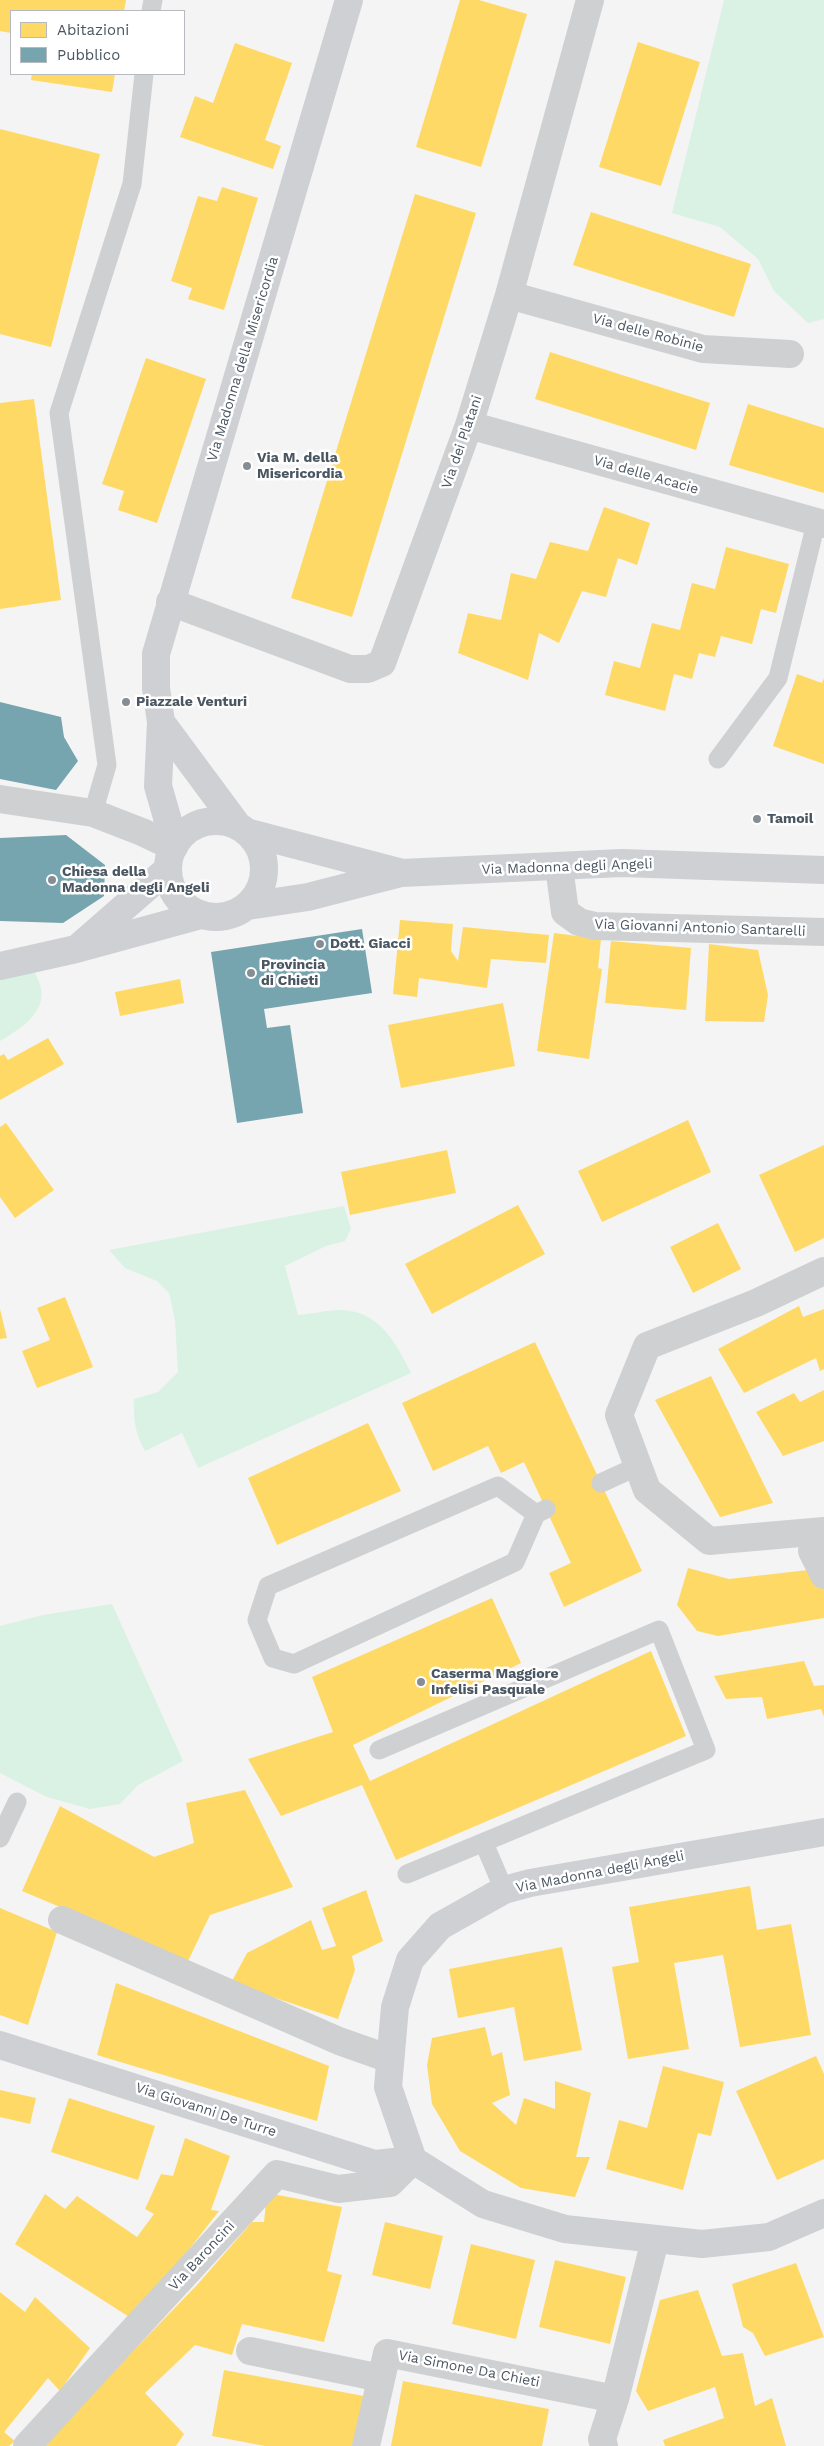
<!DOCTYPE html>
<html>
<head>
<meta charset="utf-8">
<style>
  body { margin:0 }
  #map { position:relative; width:824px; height:2446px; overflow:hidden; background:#f4f4f4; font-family:"Work Sans",sans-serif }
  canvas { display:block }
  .legend { position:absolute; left:10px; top:10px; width:175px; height:65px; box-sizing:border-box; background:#fff; border:1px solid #b7bbc0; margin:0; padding:6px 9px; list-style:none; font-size:15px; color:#4a5661 }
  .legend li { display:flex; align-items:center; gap:10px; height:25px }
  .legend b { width:25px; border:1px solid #b7bbc0 }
</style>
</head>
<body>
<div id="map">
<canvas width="824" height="2446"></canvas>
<ul class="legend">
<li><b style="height:14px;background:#ffd966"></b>Abitazioni</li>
<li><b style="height:14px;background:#76a5af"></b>Pubblico</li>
</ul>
</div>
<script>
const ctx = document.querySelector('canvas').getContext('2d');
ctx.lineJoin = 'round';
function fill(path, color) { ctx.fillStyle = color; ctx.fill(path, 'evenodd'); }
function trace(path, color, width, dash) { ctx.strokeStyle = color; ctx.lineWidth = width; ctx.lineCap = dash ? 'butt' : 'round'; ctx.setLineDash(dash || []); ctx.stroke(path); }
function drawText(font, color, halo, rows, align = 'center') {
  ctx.font = font + ' "Work Sans",sans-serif'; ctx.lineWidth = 5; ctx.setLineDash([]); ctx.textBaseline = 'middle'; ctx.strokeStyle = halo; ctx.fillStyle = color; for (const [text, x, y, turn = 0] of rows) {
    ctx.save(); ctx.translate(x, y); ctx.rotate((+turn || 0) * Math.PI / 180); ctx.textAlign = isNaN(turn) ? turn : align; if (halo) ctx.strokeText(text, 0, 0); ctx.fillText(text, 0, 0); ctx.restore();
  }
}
const green = new Path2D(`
  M724,0h100v319l-16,4 -34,-32 -16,-32 -38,-32 -48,-14z
  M32,966c3,7 7,15 9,22 5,26 -23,42 -41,53v-68z
  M344,1206l7,23 -6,12 -19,5 -41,20 13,49c14,-1 29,-5 42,-5 39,0 56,33 71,63l-213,95 -16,-35 -37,18c-10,-18 -12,-32 -11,-52l24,-7 20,-20 -3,-52 -6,-27 -12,-12 -32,-13 -16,-18z
  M112,1604l71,157 -45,24 -18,19 -30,5 -43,-12 -47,-24v-147l43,-11z`);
const homes = new Path2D(`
  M0,0h126l-2,11h-113v22l-11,-2z
  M460,0h19l48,14 -46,153 -65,-20z
  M638,42l62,20 -39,124 -62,-19z
  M235,43l57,20 -27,77 16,6 -8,23 -93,-32 15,-41 18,7z
  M32,74h83l-3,18 -81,-12z
  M0,129l100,25 -49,193 -51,-13z
  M222,187l36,11 -34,112 -36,-11 4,-11 -21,-7 27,-85 19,5z
  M415,194l61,19 -124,404 -61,-19z
  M591,212l160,52 -17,53 -161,-52z
  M550,352l160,51 -14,47 -161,-51z
  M146,358l60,21 -49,144 -39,-13 6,-19 -22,-7z
  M34,399l27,201 -61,9v-206z
  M748,404l76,24v65l-95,-28z
  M604,507l46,16 -13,42 -19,-7 -12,39 -24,-6 -23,52 -20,-10 -11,47 -70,-27 10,-40 33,7 10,-47 25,6 14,-37 38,9z
  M726,547l63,17 -13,49 -15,-4 -9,35 -31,-8 -6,21 -16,-4 -7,26 -18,-5 -9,37 -60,-16 9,-34 26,7 12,-45 28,7 12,-47 23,6z
  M797,674l25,9 2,-5v86l-51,-18z
  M400,920l53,4 -2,27 7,10 5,-34 86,8 -3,28 -55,-4 -4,29 -68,-10 -2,19 -24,-3z
  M554,933l47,6 -3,29 4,1 -13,90 -52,-8z
  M611,941l80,7 -5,62 -81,-7z
  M709,944l49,6 10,45 -4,27 -59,-1z
  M180,979l4,24 -64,13 -5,-24z
  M503,1003l12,63 -114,22 -13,-63z
  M48,1038l16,26 -64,36v-44l4,-2 4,6z
  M688,1120l23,52 -109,50 -24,-51z
  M6,1123l48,67 -39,28 -15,-21v-70z
  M824,1145v93l-29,14 -36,-77z
  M447,1150l9,43 -106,22 -9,-43z
  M518,1205l27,49 -113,60 -27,-50z
  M718,1223l23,46 -48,24 -23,-46z
  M65,1297l28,70 -56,21 -15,-37 28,-11 -13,-32z
  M799,1306l4,11 21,-8v60l-4,2 -4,-13 -72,35 -26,-44z
  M0,1309l7,29 -7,1z
  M535,1342l107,229 -78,36 -15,-34 22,-10 -47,-101 -23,11 -13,-27 -55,25 -31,-68z
  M711,1376l62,127 -53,14 -65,-117z
  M824,1390v51l-41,15 -27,-44 38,-19 6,9z
  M368,1423l33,68 -124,54 -29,-67z
  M688,1568l41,11 88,-10 7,16v33l-106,18 -21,-5 -20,-26z
  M492,1598l29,65 -168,82 17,36 281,-130 35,85 -290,124 -34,-75 -81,31 -33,-57 85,-27 -21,-55z
  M804,1661l10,25 10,-1v32l-3,-8 -54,10 -5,-22 -36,2 -12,-23z
  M245,1790l48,97 -83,28 -22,46 -166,-70 38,-85 94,51 40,-14 -8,-40z
  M750,1886l7,44 34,-6 20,111 -71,12 -17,-92 -49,8 15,86 -61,10 -16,-92 27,-5 -10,-55z
  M366,1890l17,51 -31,15 3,14 -17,49 -107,-36 16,-30 64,-33 11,30 14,-4 -14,-38z
  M0,1908l57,24 -29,93 -28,-10z
  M562,1947l20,103 -58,11 -10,-54 -56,11 -9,-49z
  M116,1983l213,83 -12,55 -220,-66z
  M485,2027l7,29 10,-4 8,43 -18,8 24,22 8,-27 31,11v-28l36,12 -15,64h14l-15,40 -54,-9 -61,-37 -28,-47 -5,-39 5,-27z
  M816,2056l8,18v85l-47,21 -41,-89z
  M663,2066l61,16 -13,54 -13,-3 -15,57 -77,-21 13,-49 28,8z
  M0,2090l36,8 -6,26 -30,-7z
  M69,2098l86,28 -17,54 -87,-28z
  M185,2138l45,18 -19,54 8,1 -85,109 -119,-76 30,-50 20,15 12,-13 60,41 17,-23 -9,-5 16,-35 12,2z
  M267,2193l75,14 -15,64 15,4 -18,67 -82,-18 -10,31 -37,-10 -50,48 39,41 -8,12h-135l156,-161 55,-63h12z
  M385,2222l58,14 -13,53 -58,-14z
  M471,2244l64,16 -19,79 -64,-15z
  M555,2260l71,17 -16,67 -71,-17z
  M796,2263l28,74 -59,19 -12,-23 -10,-6 -11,-43z
  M698,2290l24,66 21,-3 12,53 17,-8 14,48h-121l-2,-6 61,-22 -9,-31 -67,24 -12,-20 24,-91z
  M0,2292l25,20 10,-15 55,51 -30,43 -12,-13 -44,54 11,9 -6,5h-9z
  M224,2370l145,27 -10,49h-94l-53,-10z
  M403,2381l146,28 -7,37h-151z`);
const public = new Path2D(`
  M0,702l61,15 3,20 14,24 -22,29 -56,-11z
  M66,835l39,30 -1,31 -41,27 -63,-2v-83z
  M362,929l10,64 -108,16 3,19 23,-3 13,88 -66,10 -26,-171z`);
const lane = new Path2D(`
  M151,11l2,-11
  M718,759l60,-81 38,-155
  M93,813l14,-48 -48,-352 73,-229 12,-110
  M601,1483l37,-17
  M536,1514l-38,-28 -230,100 -11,34 16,38 21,6 221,-102 21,-48 10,-5
  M379,1750l280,-120 47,120 -299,124
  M0,1838l17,-36
  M484,1843l20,47`);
const street = new Path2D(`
  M509,295l194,54 87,5
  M469,425l355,99
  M170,602l180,67h18l14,-6 87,-238 40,-130 81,-295
  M0,799l93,14 49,19 32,15
  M559,866l6,46 14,10 16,4 229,6
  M824,1271l-68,32 -109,43 -28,69 28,75 62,51 115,-10
  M818,1532l-6,19 12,24
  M62,1920l277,121 51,18
  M250,2351l131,27
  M27,2446l250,-272 61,15 52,-6 23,-23
  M366,2446l21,-93 228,46
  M604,2446l-2,-7 13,-40 40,-159`);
const secondary = new Path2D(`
  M161,722l77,104
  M168 869a48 48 0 1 1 96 0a48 48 0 1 1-96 0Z
  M246,832l153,40
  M175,845l-17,-59 3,-64 -5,-34v-34l193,-654
  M248,906l60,-9 93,-24 221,-10 202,7
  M81,945l87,-76
  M0,966l76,-17 125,-34
  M824,1832l-294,51 -26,7 -64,36 -30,34 -15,47 -7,80 25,73 70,44 82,25 137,15 67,-7 55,-24
  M0,2045l375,119 38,-4`);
const markers = [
  [247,466,5,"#868d94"],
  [126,702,5,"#868d94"],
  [757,819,5,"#868d94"],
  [52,880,5,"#868d94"],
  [320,944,5,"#868d94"],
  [251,973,5,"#868d94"],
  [421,1682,5,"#868d94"]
];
const streetNames = [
  ["Via delle Robinie",648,333,15],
  ["Via Madonna della Misericordia",243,359,-73],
  ["Via dei Platani",462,442,-71],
  ["Via delle Acacie",646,475,16],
  ["Via Madonna degli Angeli",567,867,-2],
  ["Via Giovanni Antonio Santarelli",700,928,2],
  ["Via Madonna degli Angeli",600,1872,-11],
  ["Via Giovanni De Turre",206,2110,18],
  ["Via Baroncini",202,2256,-47],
  ["Via Simone Da Chieti",469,2369,11]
];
const poiNames = [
  ["Via M. della",257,458],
  ["Misericordia",257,474],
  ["Piazzale Venturi",136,702],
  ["Tamoil",767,819],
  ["Chiesa della",62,872],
  ["Madonna degli Angeli",62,888],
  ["Dott. Giacci",330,944],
  ["Provincia",261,965],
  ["di Chieti",261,981],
  ["Caserma Maggiore",431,1674],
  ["Infelisi Pasquale",431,1690]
];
fill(green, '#d9f2e3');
fill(homes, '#ffd966');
fill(public, '#76a5af');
trace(lane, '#ced0d2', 19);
trace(street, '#ced0d2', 28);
trace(secondary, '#ced0d4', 28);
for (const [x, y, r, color] of markers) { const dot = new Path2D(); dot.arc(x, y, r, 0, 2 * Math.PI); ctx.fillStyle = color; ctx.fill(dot); trace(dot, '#fff', 2); }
drawText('14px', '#4a5661', '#fff', streetNames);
drawText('bold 14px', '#4a5661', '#fff', poiNames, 'left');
</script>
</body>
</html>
